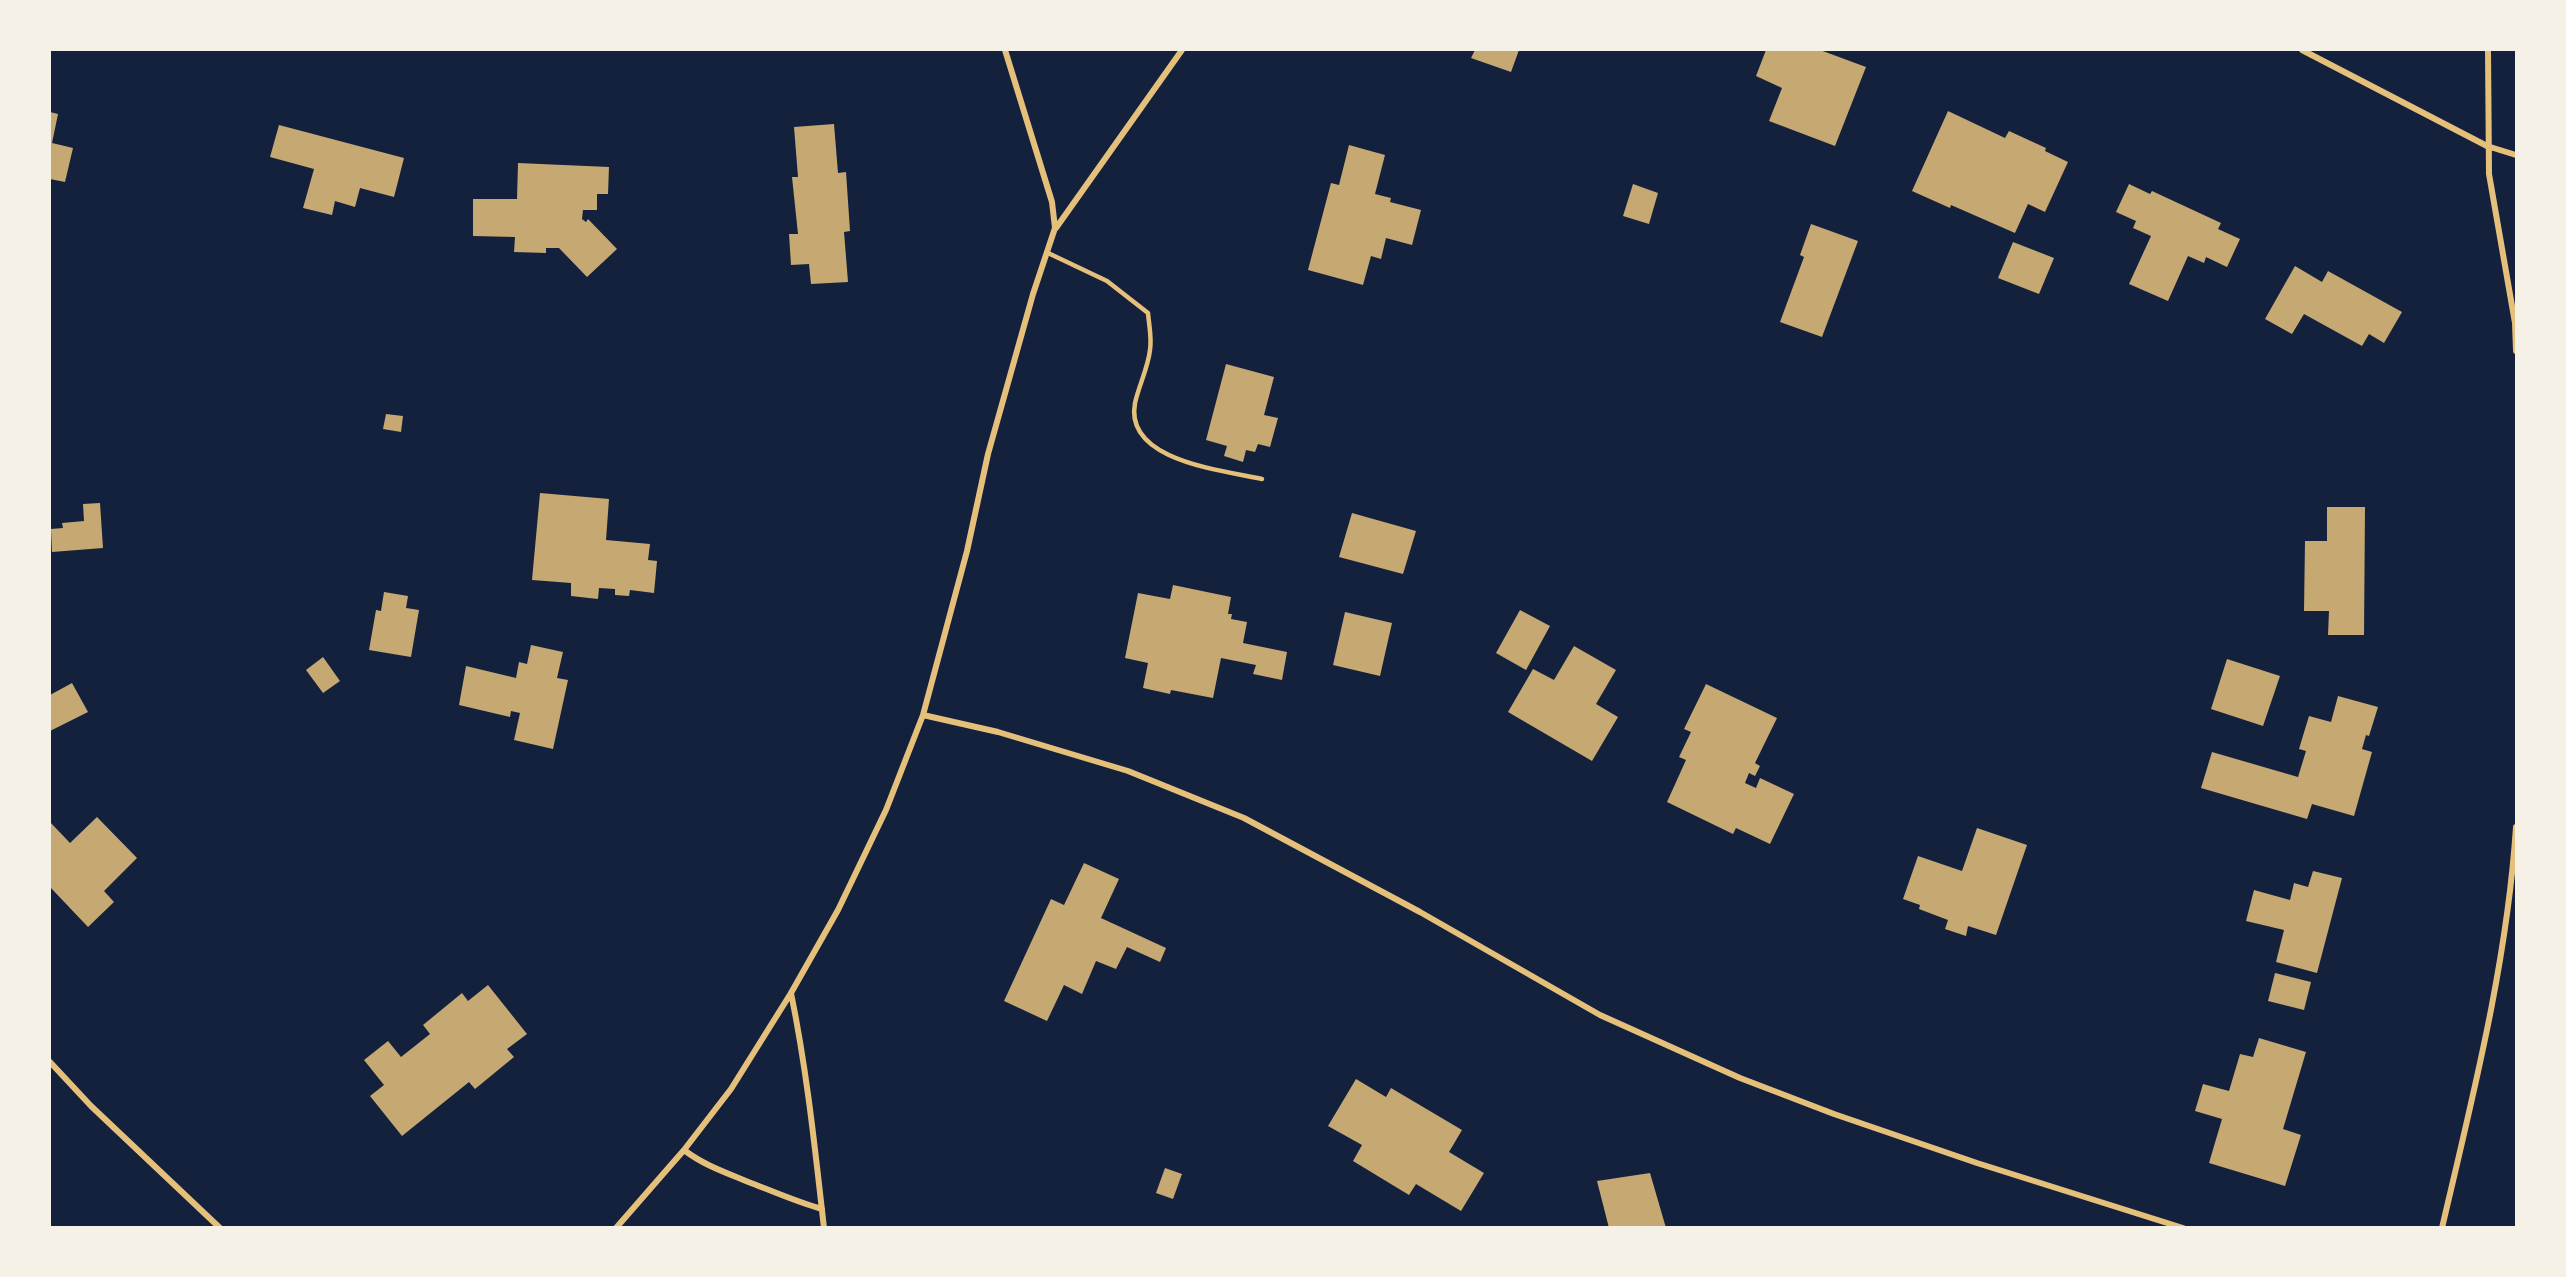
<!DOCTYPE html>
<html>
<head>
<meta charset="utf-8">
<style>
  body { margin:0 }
  #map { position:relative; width:2566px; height:1277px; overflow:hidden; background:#14213d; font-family:"PT Sans",sans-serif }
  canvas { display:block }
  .frame { position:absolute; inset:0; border:51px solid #f6f1e7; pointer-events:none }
</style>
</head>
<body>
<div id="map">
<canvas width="2566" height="1277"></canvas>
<div class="frame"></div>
</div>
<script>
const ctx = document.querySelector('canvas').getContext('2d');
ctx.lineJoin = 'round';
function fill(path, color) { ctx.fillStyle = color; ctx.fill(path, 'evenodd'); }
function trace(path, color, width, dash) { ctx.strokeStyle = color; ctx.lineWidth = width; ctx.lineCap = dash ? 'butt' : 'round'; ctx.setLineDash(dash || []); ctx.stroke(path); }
const building = new Path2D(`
  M1475,50h44l-8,22 -40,-14z
  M1766,50h54l46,17 -31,79 -66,-25 13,-33 -26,-12z
  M1948,111l57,27 4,-7 37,17 -1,3 23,11 -23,50 -17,-8 -13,29 -64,-28 -1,3 -38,-17z
  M50,112l8,2 -6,29 21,5 -8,34 -15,-3z
  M834,124l4,49 8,-1 4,59 -6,1 4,50 -37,2 -2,-20 -18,1 -2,-31h9l-6,-57h6l-4,-50z
  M279,125l125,33 -10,39 -34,-9 -5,19 -20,-6 -3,14 -29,-7 11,-39 -44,-12z
  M1349,145l36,10 -10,39 16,4 -1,4 31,8 -9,35 -26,-7 -5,21 -10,-3 -8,29 -55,-15 23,-87 8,2z
  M518,163l91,4 -1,27h-11v16h-14l-1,9 4,3 2,-3 29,30 -30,28 -28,-29h-13v5l-32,-1 1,-15 -42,-1v-37h44z
  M1633,184l25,9 -9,31 -26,-8z
  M2129,184l21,10 2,-3 69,32 -3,6 22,10 -13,28 -21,-10 -2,6 -16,-7 -20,45 -39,-17 22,-48 -18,-8 3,-7 -20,-9z
  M1811,224l47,17 -36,96 -42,-15 24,-65 -4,-2z
  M2013,242l41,16 -15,36 -41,-16z
  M2295,266l27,16 6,-11 74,41 -18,31 -15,-9 -7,12 -58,-32 -12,20 -27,-15z
  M1226,364l48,13 -10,38 14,3 -8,29 -12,-3 -3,8 -9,-2 -3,12 -19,-6 3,-10 -21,-6z
  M386,414l17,2 -2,16 -18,-3z
  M540,493l69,6 -3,41 44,4 -2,16 9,1 -3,32 -24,-3 -1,6 -14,-1v-6l-16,-1 -1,11 -27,-3v-13l-39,-3z
  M100,503l3,45 -51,4 -1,-23 12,-1 -1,-5 22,-2 -1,-17z
  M2327,507h38l-1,128h-36l1,-24h-25l1,-70h22z
  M1352,513l64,18 -13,43 -64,-17z
  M1173,585l58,12 -3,17h4l-1,5 16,3 -4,21 44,9 -5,28 -29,-6 3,-9 -35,-7 -8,40 -42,-8 -1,4 -27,-6 5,-25 -23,-5 13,-65 32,6z
  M384,592l24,4 -2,12 13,2 -8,47 -42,-7 7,-40 5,1z
  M1520,610l30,16 -24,44 -30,-17z
  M1345,612l47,11 -12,53 -47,-11z
  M531,645l32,7 -6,26 11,2 -15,69 -39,-9 6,-27 -9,-2 -1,6 -51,-12 7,-39 50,12 3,-16 8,2z
  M1574,646l42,24 -20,34 22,13 -26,44 -84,-49 25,-43 21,11z
  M323,657l17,24 -17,12 -17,-23z
  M2227,659l53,17 -17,50 -52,-17z
  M72,683l16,29 -38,19v-36z
  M1706,684l71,34 -22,45 5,3 -5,10 -6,-3 -4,10 11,5 4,-10 34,16 -24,50 -34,-16 -3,6 -66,-32 19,-42 -7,-3 12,-25 -7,-3z
  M2338,696l40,11 -9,29 -3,-1 -4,14 10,3 -18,64 -42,-12 -5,15 -106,-31 11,-36 86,25 8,-26 -7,-2 10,-33 22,6z
  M97,817l40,41 -33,33 10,11 -26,25 -38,-40v-65l20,21z
  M1977,828l50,17 -31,90 -28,-9 -2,10 -21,-7 3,-9 -29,-11 1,-4 -17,-6 15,-43 44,15z
  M1084,863l35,16 -18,39 65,30 -6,14 -33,-15 -11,22 -20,-8 -14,33 -18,-9 -17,36 -43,-20 47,-102 13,6z
  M2313,871l29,7 -25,95 -41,-11 8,-32 -38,-9 8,-31 36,10 4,-17 14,4z
  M2275,973l36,9 -7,28 -36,-9z
  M488,985l39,49 -20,15 7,8 -39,32 -6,-7 -67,54 -32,-40 14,-11 -20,-25 24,-19 13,16 29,-23 -7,-9 39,-32 6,8z
  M2259,1038l47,14 -23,77 18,6 -16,51 -76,-23 13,-44 -27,-8 8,-27 26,7 11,-37 13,3z
  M1356,1079l30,18 5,-9 71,42 -13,22 35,21 -23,38 -45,-27 -7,11 -56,-34 9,-16 -34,-19z
  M1165,1168l17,6 -9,25 -17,-6z
  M1650,1173l16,55h-57l-12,-47z`);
const service = new Path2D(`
  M1048,253l59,28 41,32c1,12 4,25 2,37 -2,18 -11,35 -15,53 -11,58 87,67 127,76`);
const minor = new Path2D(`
  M2302,50l185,96 29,9
  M2488,50l1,124 26,149 1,28
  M1056,228l126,-178
  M923,715l75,17 130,39 116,47 176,94 180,103 140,63 94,36 143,49 206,65
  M791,993c16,78 24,156 33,235
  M50,1062l41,44 129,122
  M684,1150c21,16 43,23 67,33 24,9 46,19 71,26
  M616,1228l68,-78 47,-61 60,-96 47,-83 48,-100 37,-95 44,-164 21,-97 45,-160 22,-66 -3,-26 -47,-152
  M2442,1228c31,-133 65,-265 74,-401`);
fill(building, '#c6a872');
trace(service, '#e5c07b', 4.5);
trace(minor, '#e5c07b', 6);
</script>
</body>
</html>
